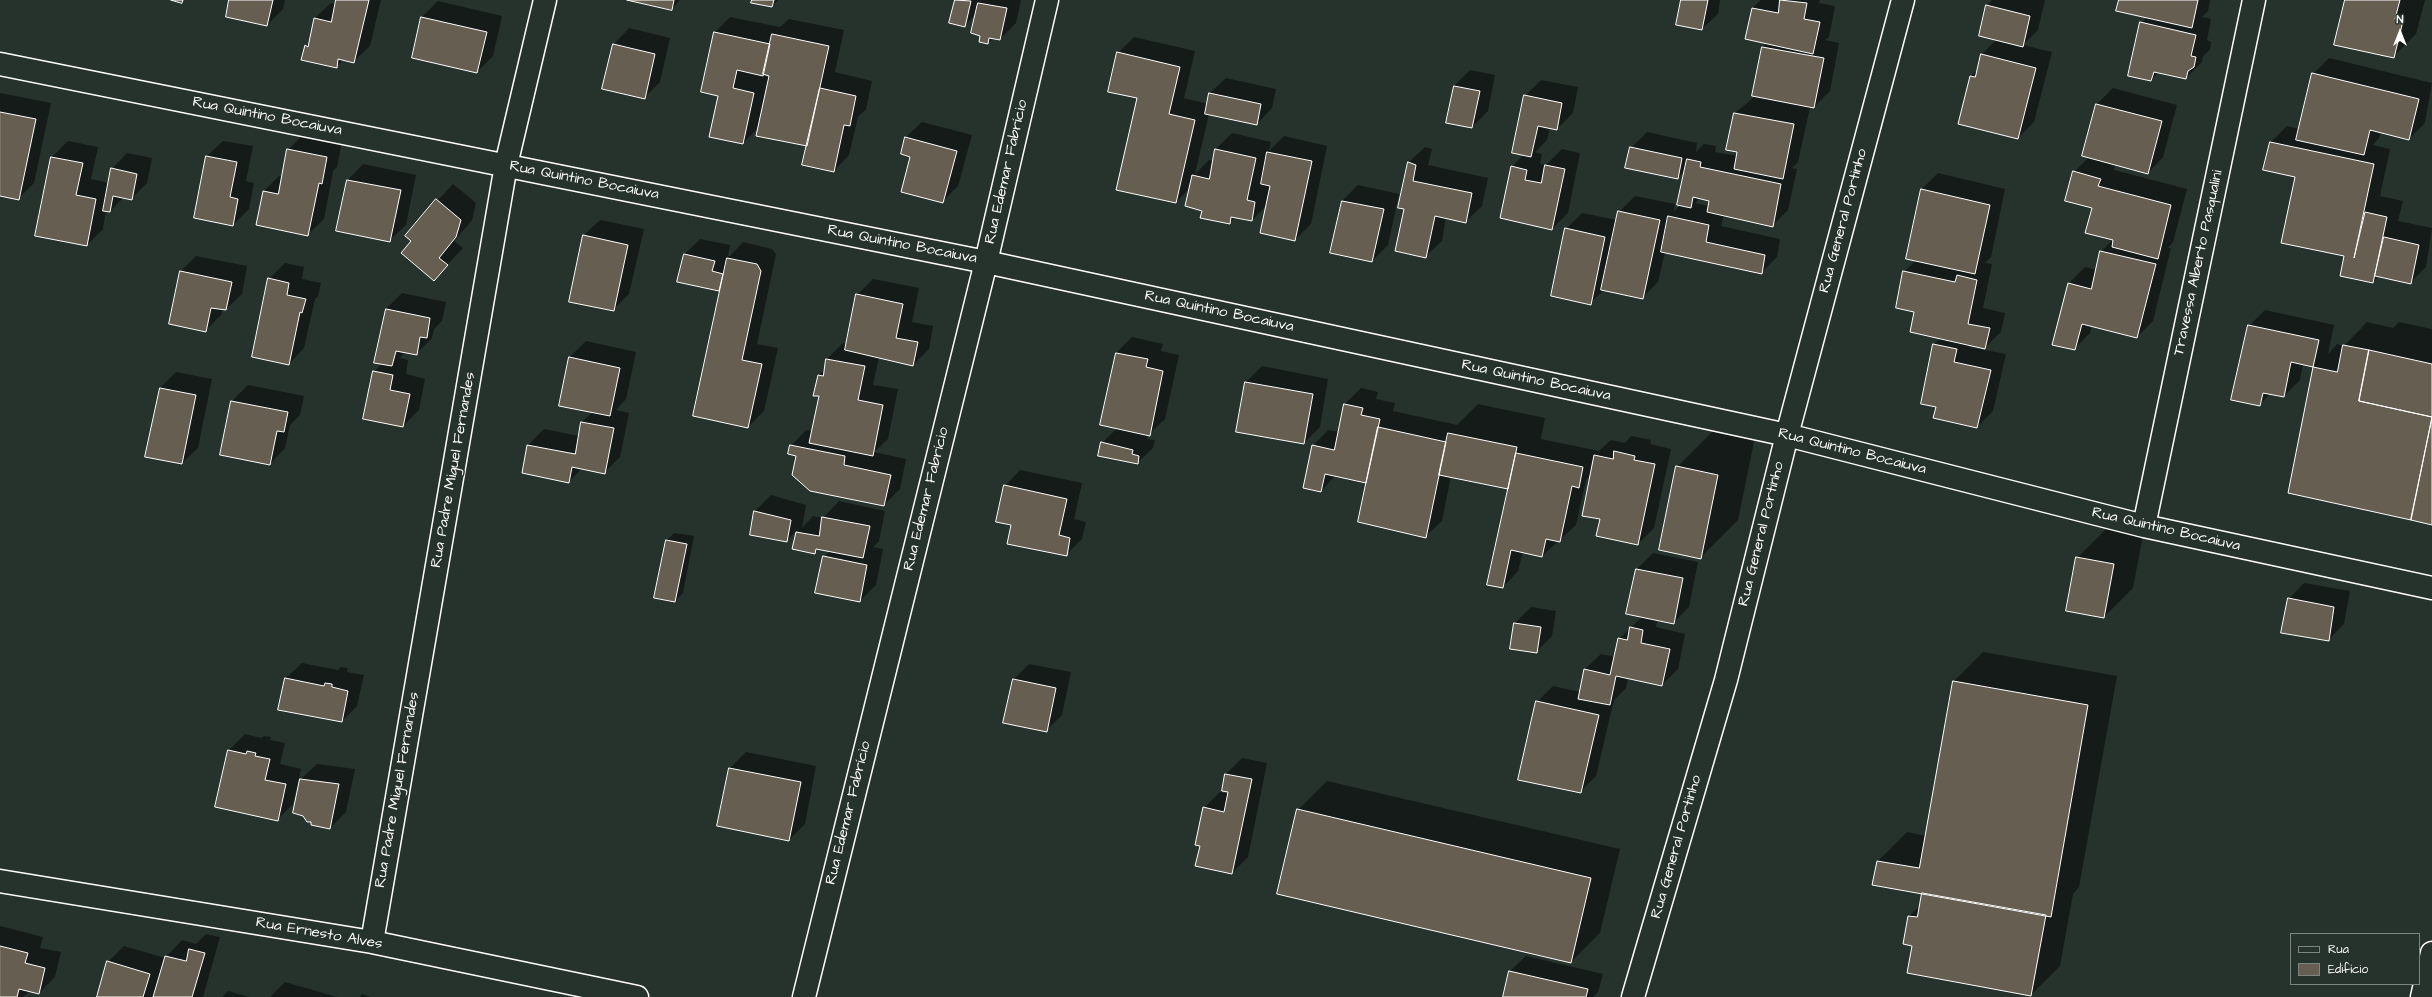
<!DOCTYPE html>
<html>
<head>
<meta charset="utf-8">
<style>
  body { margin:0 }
  #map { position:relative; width:2432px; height:997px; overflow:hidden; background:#26332d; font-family:"Architects Daughter",sans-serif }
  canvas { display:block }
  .legend { position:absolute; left:2290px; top:933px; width:130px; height:52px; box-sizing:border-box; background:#26332d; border:1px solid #7d8581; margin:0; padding:5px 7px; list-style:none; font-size:12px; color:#fff }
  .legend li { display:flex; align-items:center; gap:8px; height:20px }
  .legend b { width:20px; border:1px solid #7d8581 }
  .north { position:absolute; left:2380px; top:12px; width:40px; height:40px; -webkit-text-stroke:3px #26332d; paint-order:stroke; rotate:0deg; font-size:11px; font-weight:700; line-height:16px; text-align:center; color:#fff }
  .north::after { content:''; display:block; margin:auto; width:14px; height:18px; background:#fff; clip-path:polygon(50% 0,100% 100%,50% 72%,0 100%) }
</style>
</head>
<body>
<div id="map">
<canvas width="2432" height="997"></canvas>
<ul class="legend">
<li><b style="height:5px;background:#26332d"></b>Rua</li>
<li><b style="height:11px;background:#665e50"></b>Edifício</li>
</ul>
<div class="north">N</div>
</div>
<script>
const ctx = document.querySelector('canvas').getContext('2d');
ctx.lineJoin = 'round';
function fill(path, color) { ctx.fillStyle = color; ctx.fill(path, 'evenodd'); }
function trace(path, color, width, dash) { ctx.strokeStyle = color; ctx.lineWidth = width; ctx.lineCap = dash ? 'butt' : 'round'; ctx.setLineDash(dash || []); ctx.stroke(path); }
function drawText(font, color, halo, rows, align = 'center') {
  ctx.font = font + ' "Architects Daughter",sans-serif'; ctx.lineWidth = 3; ctx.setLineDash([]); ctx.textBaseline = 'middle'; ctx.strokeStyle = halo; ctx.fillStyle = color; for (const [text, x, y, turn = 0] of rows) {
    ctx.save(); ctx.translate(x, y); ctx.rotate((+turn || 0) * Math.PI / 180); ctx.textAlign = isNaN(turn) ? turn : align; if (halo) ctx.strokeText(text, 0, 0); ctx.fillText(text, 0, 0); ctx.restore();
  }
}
const shadow = new Path2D(`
  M231,0h54l-2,9 -16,16z
  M337,0h44l-11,46 -16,15 -10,-2 -8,8 -30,-21 4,-5 5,-23 16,-15 5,1z
  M631,0h49l-8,9z
  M753,0h25l-6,6z
  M956,0h65l-5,23 -16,16 -6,-1 -6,5 -7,-8 -5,-21 -12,12 -13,-3z
  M1682,0h38l-2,14 -16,15z
  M1761,0h59l-1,3 16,3 -6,31 -4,3 14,3 -9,48 -16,16h-4l-12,55 -6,6 5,1 -9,41 -16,16 -48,-11 -3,11 59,13 -3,18 -16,16 -96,-21 -7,30 -16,16 -38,-8 -14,13 -24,-74 16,-16 35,7 2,-8 16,-16 40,8 -1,8 6,-7 5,-35 -7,8 -47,-30 16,-16 50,11 -1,9 8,-8 12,2 -1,6 23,4 1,-4 -12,-3 8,-36 18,-15 9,-51 5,-4 -15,-35zM1700,198l11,2 -2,6 -14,-3z
  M1992,0h53l-7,30 -15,15 29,7 -18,70 -16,16 -47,-62 7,-7 4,-15 14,-14 -9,-35z
  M2120,0h90l-2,11 -6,6 9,2 -4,21 4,2 -1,8 -7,6 -1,6 -16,16 -27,-6 -8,8 -10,-57 6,-6z
  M2346,0h79l-9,34 -23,23z
  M438,1l64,15 -9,40 -16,16 -55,-55z
  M730,17l50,10 9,-8 55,11 -9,42 37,9 -6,28 -8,8 -9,38 -15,16 -26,-25 -49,-19 -16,16 -24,-47 -5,-63zM759,73l11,2 -1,2 -10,-2z
  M629,28l41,10 -10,44 -16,16 -41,-9 11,-45z
  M1134,37l61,14 -11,47 24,6 2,-11 16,-15 50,11 -4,19 -15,16 -48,-10 -14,60 14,-14 4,1 3,-12 16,-16 39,9 -2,9 15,-15 43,10 -16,78 -16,16 -29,-34 -14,14 -16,-3 -7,6 -26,-13 -13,-22 -14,14 -38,-104 -20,-45z
  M2329,58l103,25 -7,40 -16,16 -28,-7 -2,6 -6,7 17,4 -10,47 23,5 -5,20 34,7 -6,39 -16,16 -31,-7 -6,6 -28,-26 -49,-79 -25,-35 16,-16 12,3 14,-55z
  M1470,70l25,5 -7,36 -16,16 -18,-41z
  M1541,80l37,7 -5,26 -16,16 -7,-2 -3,13 -12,12 7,2 -2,10 6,1 16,-16 18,4 -12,60 -16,16 -40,-62 12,-13 1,-58z
  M2113,88l64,17 -14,52 -15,16 -33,-9 -1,6 73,19 -14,53 -5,6h3l-18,73 -16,16 -45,-12 -2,8 -16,16 -21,-5 16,-61 16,-16 11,3 5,-18 12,-13 -39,-67 15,-15 -6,-2 14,-51z
  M0,93l51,10 -17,80 -16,16 -18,-4z
  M922,122l50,13 -14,51 -16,16 -31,-46 -5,-19z
  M304,134l38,7 -5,26 -4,4 -9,48 -16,15 -45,-42 16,-16h4l5,-26z
  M68,141l30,6 -7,32 18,4 3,-14 15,-16 25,5 -5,25 -16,16 -7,-2 -14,14 -4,-1 -3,19 -16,16 -50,-10 15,-78z
  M223,141l30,5 -7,35 8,2 -5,26 -16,16 -26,-69z
  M1425,147l7,2 -4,16 60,13 -6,28 -16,15 -20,-4 -4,24 -16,15 -21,-48 4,-46z
  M363,164l53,11 -10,50 -16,15 -42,-60z
  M1938,173l67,16 -14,68 -6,6 7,1 -9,44 22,5 -4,19 -16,15 -15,-3 -1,3 37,7 -13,57 -16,16 -40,-20 -3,-63 7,-6 -26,-27 -11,-39 12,-12 -9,-1 15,-70z
  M453,184l23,19 -4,17 -18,21 9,7 -29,31 -21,-38 -7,-6z
  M1358,185l41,9 -11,51 -16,16 -41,-9 11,-51z
  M600,220l44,9 -15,65 -16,16 -29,-75z
  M700,239l30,6 -2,11h2l13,-14 29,7 4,5 -19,90 21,4 -14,63 -16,16 -28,-136 -42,-10 6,-26z
  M196,256l51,10 -5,28 -16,15h-3l-2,6 -16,16 -25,-59z
  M285,263l19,4 -2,12 19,4 -3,13 -3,3 -11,49 -15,16 -20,-85z
  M873,279l46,9 -7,34 21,4 -4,23 -16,16 -34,-8 -6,28 25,4 -10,50 -14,13 32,7 -6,30 -16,16 -87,-50 -6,-9 15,-16 7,1 7,-36 -2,-19 7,-7 2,-10 16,-16 4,1 10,-49z
  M402,293l44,9 -4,19 -8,8 -2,9 -16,16 -11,-2 -5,6 8,2 -2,14 19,5 -6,31 -16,16 -29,-54 8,-9 4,-54z
  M2265,310l69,15 -6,29 9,-10 7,2 23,-24 26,6 6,-6 33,7v195l-143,-32 26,-126 -12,-2 -3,16 -16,16 -13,-3 -12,12 -10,-79z
  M1132,337l31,7 -2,7 18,4 -14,64 -17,16 -1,4 8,1 -2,8 -16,15 -35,-20 15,-15 -1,-75z
  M586,341l50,11 -10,47 -10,11 13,3 -9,44 -16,16 -22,-5 -13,14 -41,-37 16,-16 35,7 3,-14 11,-10 -23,-55z
  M1262,366l66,13 -8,48 -16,16 -58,-61z
  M176,372l36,7 -14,69 -16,15 -22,-75z
  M248,385l56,11 -4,19 -10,10 -5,23 -15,16 -38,-63z
  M1361,388l17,4 -2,7 19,4 -2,8 64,14 21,-21 67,14 -4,21 58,12 12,-11 14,3 6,-7 20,4 -1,4 21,5 -17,79 -16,16 -37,-26 -10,-44 -5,6 -10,45 -34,31 -19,-5 -5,20 -15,16 7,-101 -3,2 -56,-12 -9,45 -16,15 -59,-54 -31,-7 -15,16 -8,-45 15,-16 11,2 6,-28z
  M1715,429l40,8 -17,83 -38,38 -23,-91z
  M1020,470l62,13 -8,36 12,3 -4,17 -16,16 -54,-31 -7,-38z
  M771,495l35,10 -4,23 11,-12 10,2 16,-17 46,10 -6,30 -6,6 10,2 -7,36 -16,16 -36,-44 6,-6 -11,-2 -4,4 -21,-4 4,-20 -12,12 -35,-7 4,-23z
  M2106,529l37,6 -10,53 -29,29 -27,-59z
  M674,533l20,3 -11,57 -8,8 -8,-61z
  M1653,553l45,9 -9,45 -16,16 -16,-3 -1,7 29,7 -7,35 -16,16 -34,-7 -2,10 -12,12 -18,76 -16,16 -43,-90 16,-16 27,6 5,-23 16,-15 14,3 4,-18 23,-22 -14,-3 9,-45z
  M2304,583l46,8 -6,33 -16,16 -39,-41z
  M1531,607l25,4 -4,25 -16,16 -25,-4 4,-25z
  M1983,652l134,24 -38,211 -6,7 -13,72 -29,29 -117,-50 -5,-29 12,-11 2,-11 -45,-33 29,-29 19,4 28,-155z
  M302,663l36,7 3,-3 7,1 -1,4 17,3 -7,31 -15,15 -56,-43z
  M1029,664l42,8 -9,43 -16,16 -33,-51z
  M245,734l16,4 3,-2 7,1 -1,3 15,3 -5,21 21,5 -8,35 -16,16 -48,-70z
  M746,752l70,14 -11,58 -16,16 -59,-72z
  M1242,758l25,5 -19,94 -16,16 -31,-28 3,-37 16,-16 8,2 1,-3 -6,-1 3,-16z
  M317,764l38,5 -9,43 -16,16 -29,-49z
  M1327,781l293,68 -20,84 -29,29 -273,-152z
  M0,926l43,11 -3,11 21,4 -6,25 -16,16 -9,-2 -7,6h-23z
  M206,934l14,3 -17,60h-104l9,-35 16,-16 41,12 17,-18 14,4z
  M1526,956l77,18 -5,18 -5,5h-89l6,-26z
  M285,982l52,15h-67z
  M228,991l21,6h-27z
  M362,994l9,3h-11z`);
const building = new Path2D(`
  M171,0h12l-1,3z
  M229,0h44l-6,26 -41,-9z
  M336,0h33l-15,63 -16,-4 -1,9 -36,-8 4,-15 3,2 6,-29 17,4z
  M627,0h47l-2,10z
  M752,0h22l-2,7 -21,-4z
  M955,0l16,1 -6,26 -16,-4z
  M1681,0h27l-6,30 -26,-5z
  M1780,0l27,3 -3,16 16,3 -7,32 -68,-15 7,-31 26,5z
  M2119,0h79l-6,28 -76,-17z
  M2345,0h55l-5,19 8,2 -9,37 -60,-13z
  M978,3l29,5 -7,32 -11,-2 -1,6 -9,-2 1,-6 -9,-3z
  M1986,5l44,11 -7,31 -44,-11z
  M421,17l66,15 -10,41 -65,-15z
  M2140,22l56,13 -5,21 5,1 -2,10 -6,4 -2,8 -32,-7 -3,9 -23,-5z
  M714,32l56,12 -7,32 -26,-6 -4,18 21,5 -11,51 -34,-7 9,-41 -17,-4z
  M772,34l57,12 -22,100 -51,-10 13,-60 -6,-2z
  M613,44l42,10 -10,45 -43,-10z
  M1762,47l62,11 -10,50 -62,-12z
  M1117,52l63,15 -11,47 26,6 -19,83 -60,-13 21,-92 -29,-6z
  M1981,54l55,14 -18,71 -60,-15 12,-48 5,1z
  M2312,73l107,26 -10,41 -39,-10 -6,25 -68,-15z
  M1454,86l26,5 -8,37 -26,-5z
  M820,88l36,8 -6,30 -6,-1 -10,47 -32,-7z
  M1209,93l52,11 -4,21 -52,-11z
  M1524,95l38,8 -5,27 -19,-4 -7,31 -19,-4z
  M2096,104l66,17 -14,53 -66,-18z
  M0,112l36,7 -17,81 -19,-4z
  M1734,113l60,11 -11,55 -49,-10 3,-17 -11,-2z
  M905,137l52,14 -14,52 -42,-11 9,-35 -9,-3z
  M2270,142l104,22 -20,94 11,-46 22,5 -14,66 -33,-7 4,-20 -63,-13 14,-66 -32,-7z
  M1630,147l52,11 -4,21 -53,-11z
  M287,149l40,8 -5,27 -3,-1 -11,53 -52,-11 7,-34 15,3z
  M1215,149l41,9 -9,42 8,2 -3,19 -21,-4 -1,7 -30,-6 2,-7 -17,-5 7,-31 17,4z
  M1267,152l45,9 -17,80 -35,-8 10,-47 -9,-2z
  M206,156l31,6 -7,35 8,2 -5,27 -39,-8z
  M51,157l32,6 -7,32 20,4 -9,47 -52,-10z
  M1687,159l14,3 -1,5 81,17 -8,43 -66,-15 2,-11 -16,-4 -2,11 -14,-3z
  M1408,162l8,3 -3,16 59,12 -6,30 -31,-7 -9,42 -31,-7 9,-42 -6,-1z
  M1545,165l20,4 -13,61 -52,-12 11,-52 16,4 -2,10 16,3z
  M111,168l26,6 -5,26 -19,-4 -3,16 -7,-1z
  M2073,171l28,8 -3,7 73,19 -13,54 -46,-12 1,-7 -28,-7 7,-25 -27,-7z
  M347,180l54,10 -11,52 -54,-11z
  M1921,189l69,16 -15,69 -69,-15z
  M436,199l25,21 -5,17 -17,21 9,7 -14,16 -33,-28 10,-12 -6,-5z
  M1342,201l42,8 -12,53 -42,-9z
  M1618,211l42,9 -17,79 -42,-9z
  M1668,216l41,9 -3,17 59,13 -3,19 -101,-22z
  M1565,228l40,9 -14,68 -40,-9z
  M583,235l45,10 -14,66 -45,-9z
  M2384,237l35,8 -8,39 -36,-8z
  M2100,251l56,13 -19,74 -55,-14 -7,26 -23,-5 16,-62 23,6z
  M684,254l31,7 -3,10 11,3 -4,17 -42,-9z
  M727,258l30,6 4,7 -19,89 20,4 -14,64 -55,-12z
  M180,271l52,11 -6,28 -15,-2 -5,24 -37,-8z
  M1903,271l52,11 2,-7 20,5 -9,44 22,4 -5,21 -75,-17 4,-20 -18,-4z
  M268,278l21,5 -2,12 19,4 -4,14 -2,-1 -11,53 -37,-8z
  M856,294l47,10 -7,34 22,4 -5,24 -68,-16z
  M386,309l44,9 -3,20 -7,-1 -3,18 -21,-4 -4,15 -18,-3z
  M2248,325l71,15 -6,27 -22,-5 -7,35 -21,-4 -3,13 -29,-6z
  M1933,344l24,5 -3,13 37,8 -14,58 -44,-10 3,-11 -15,-3z
  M2343,345l26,5 -10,51 73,16 -21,103 -123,-27 25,-126 24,5z
  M2369,350l63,14v53l-73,-16z
  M1116,353l32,6 -2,8 17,4 -13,65 -50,-11z
  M569,357l51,11 -10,48 -51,-10z
  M826,359l39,7 -7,34 25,5 -10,51 -64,-13 10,-47h-6l5,-21 5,1z
  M373,371l20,4 -3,15 20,4 -7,33 -40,-8z
  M1245,382l68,12 -9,50 -68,-12z
  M160,388l36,7 -14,69 -37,-7z
  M231,401l57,11 -4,20 -7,-1 -7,34 -50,-10z
  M1344,404l19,4 -2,7 19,4 -14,64 -41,-9 -4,18 -18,-4 9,-43 22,5z
  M2432,418v107l-21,-5z
  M581,422l33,6 -9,46 -33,-7 -3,16 -47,-10 5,-28 48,9z
  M1378,427l68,15 -20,96 -68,-16z
  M1448,433l69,14 -9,42 -69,-14z
  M1101,442l32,8 -1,4 7,2 -1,8 -40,-8z
  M790,445l55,11 -1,9 47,10 -7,31 -74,-15 -18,-16 4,-19 -8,-2z
  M1614,451l21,5 -1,4 21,4 -17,81 -42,-9 4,-17 -18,-3 12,-61 19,4z
  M1516,453l67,14 -4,21 -7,-2 -12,56 -14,-3 -4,18 -31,-7 -8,38 -16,-3z
  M1676,466l42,9 -17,84 -42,-9z
  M1004,485l63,14 -8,36 11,3 -3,18 -60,-12 4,-19 -15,-3z
  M754,511l37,9 -4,22 -37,-7z
  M822,517l48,9 -7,32 -47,-9 -1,5 -23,-5 4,-17 23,4z
  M666,540l21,4 -12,58 -21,-4z
  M823,556l44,9 -7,37 -45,-9z
  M2076,557l38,7 -10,54 -38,-7z
  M1636,569l47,9 -9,46 -48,-10z
  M2288,598l46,9 -5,34 -48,-8z
  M1514,623l27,4 -4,26 -27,-4z
  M1630,627l13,3 -2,13 29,6 -8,37 -46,-10 -6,29 -32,-6 6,-30 26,6 8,-37 9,2z
  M285,678l39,8 1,-3 7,1v3l16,4 -6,31 -64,-12z
  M1013,679l43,9 -9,44 -44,-9z
  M1953,681l135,24 -37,212 -179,-32 5,-24 42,7z
  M1536,701l63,14 -18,78 -63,-13z
  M228,750l18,4 1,-3 9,2 -1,3 15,3 -5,21 21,4 -8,37 -63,-14z
  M729,768l72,14 -12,59 -72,-15z
  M1225,774l27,5 -20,95 -37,-8 5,-20 -5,-1 8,-38 21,5 4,-20 -6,-1z
  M300,779l39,5 -9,45 -19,-4v-3h-4l-4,-6 -10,-3z
  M1297,809l294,69 -20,85 -294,-69z
  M1922,893l124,22 -15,81 -124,-23 5,-27 -9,-2 5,-28 9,1z
  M0,946l28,7 -3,10 20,5 -6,26 -20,-5 -2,8h-17z
  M189,949l16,4 -13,44h-39l12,-41 21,5z
  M107,961l43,13 -7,23h-46z
  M1509,971l79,18 -2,8h-83z`);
const minor = new Path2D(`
  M0,64l986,198 801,173 357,91 288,62
  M2144,526l110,-526
  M0,881l372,61 265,55
  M372,942l134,-777 39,-165
  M804,997l182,-735 61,-262
  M1633,997l93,-317 61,-245 116,-435`);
const major = new Path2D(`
  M2422,997l10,-44`);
const streetNames = [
  ["Rua Quintino Bocaiuva",267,117,11],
  ["Rua Edemar Fabrício",1007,172,-77],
  ["Rua Quintino Bocaiuva",584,181,11],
  ["Rua General Portinho",1844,221,-75],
  ["Rua Quintino Bocaiuva",902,245,11],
  ["Travessa Alberto Pasqualini",2199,263,-78],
  ["Rua Quintino Bocaiuva",1219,312,12],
  ["Rua Quintino Bocaiuva",1536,381,12],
  ["Rua Quintino Bocaiuva",1852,452,14],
  ["Rua Padre Miguel Fernandes",454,470,-80],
  ["Rua Edemar Fabrício",927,499,-76],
  ["Rua Quintino Bocaiuva",2166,530,13],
  ["Rua General Portinho",1762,534,-76],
  ["Rua Padre Miguel Fernandes",398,790,-80],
  ["Rua Edemar Fabrício",849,813,-76],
  ["Rua General Portinho",1677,847,-74],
  ["Rua Ernesto Alves",319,934,10]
];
fill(shadow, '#0007');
fill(building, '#665e50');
trace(building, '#fff', 1);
trace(minor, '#fff', 25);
trace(major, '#fff', 25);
trace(minor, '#26332d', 22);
trace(major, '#26332d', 22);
drawText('15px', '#fff', '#26332d', streetNames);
</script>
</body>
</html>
